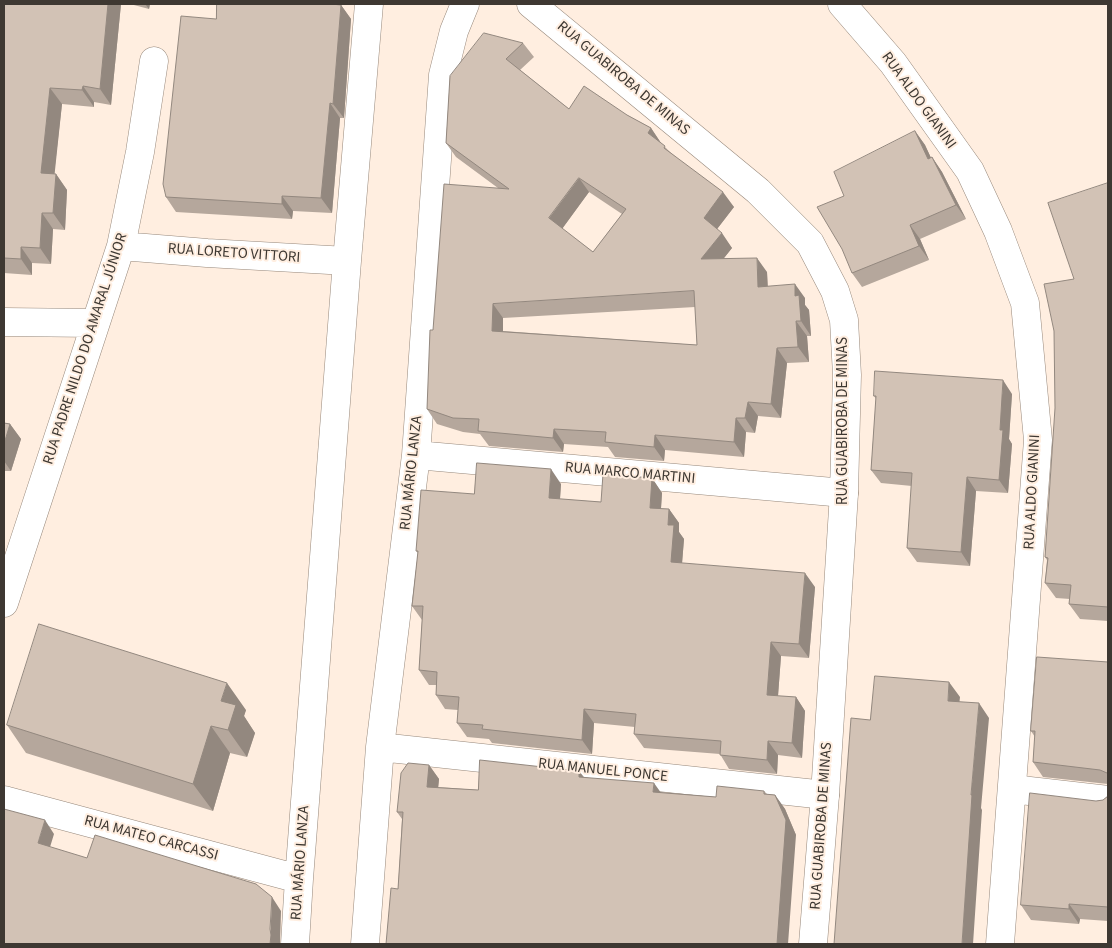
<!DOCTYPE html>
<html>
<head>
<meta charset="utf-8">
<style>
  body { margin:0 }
  #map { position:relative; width:1112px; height:948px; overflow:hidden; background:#ffeee0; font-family:"Source Sans 3",sans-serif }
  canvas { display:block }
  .frame { position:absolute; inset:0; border:5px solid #3e3832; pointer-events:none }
</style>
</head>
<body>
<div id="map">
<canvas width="1112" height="948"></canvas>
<div class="frame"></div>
</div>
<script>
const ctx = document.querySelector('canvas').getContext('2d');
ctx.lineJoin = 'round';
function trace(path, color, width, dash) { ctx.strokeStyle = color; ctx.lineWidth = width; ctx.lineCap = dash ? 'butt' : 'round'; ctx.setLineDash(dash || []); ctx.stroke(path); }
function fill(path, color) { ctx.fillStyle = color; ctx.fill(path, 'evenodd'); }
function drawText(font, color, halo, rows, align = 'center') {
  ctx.font = font + ' "Source Sans 3",sans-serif'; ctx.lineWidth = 4; ctx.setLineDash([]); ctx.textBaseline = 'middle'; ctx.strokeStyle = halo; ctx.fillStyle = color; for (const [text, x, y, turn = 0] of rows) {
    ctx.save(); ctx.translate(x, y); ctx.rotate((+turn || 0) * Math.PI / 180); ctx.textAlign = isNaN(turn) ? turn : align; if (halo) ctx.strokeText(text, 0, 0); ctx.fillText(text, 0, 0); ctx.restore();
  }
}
const street = new Path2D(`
  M842,4l51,59 77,108 28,60 27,72 13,137 -38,504
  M121,246l86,7 140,8
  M4,322l91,1
  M416,455l428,38
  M4,603l117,-357 19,-94 14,-91
  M380,747l445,48
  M1012,789l96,11
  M4,800l295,79
  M295,944l4,-65 48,-618 22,-257
  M365,944l15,-197 36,-292 27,-380 11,-44 11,-27`);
const secondary = new Path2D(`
  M531,4l227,187 52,52 25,48 9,29 3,55 -3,118 -19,302 -12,149`);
const wall = new Path2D(`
  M4,4h117l-10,101 -17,-3v5l-32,-3 -8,70h2l11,16 -2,40 -12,-1 -2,35 -19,-1v12l-28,-2z
  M130,4h20l-1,5z
  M341,5l10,14 -7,99h-4l-8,95 -39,-2 -1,8 -116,-7 -10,-15 50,-178z
  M523,43l11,14 -14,13 49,39 58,6 24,13 10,15 9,9 64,55 -17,22 15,19 -8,10 43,14 1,14 37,12v7l4,5 2,26h-4l2,26 -22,1 -6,55 -23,-2 -3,17 -9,-1 -2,25 -79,-7 -1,11 -49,-4 -7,-10 -44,-3 -1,8 -74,-6 -9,-12 -17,-2 -26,-8 -10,-15 6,-79 65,-142 -42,-31 -10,-14 4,-67zM589,192l33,22 -29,38 -31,-23zM695,307l2,38 -194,-14v-13z
  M915,131l10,14 6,13 1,-1 10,15 24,47 -46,20 9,21 -67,27 -10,-14 -8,-77z
  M1108,183v438l-28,-2 -11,-15 1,-5 -14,-1 -11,-15 2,-23 -2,-3 29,-278z
  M1012,394l-3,45 3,5 -4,49 -32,-2 -6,75 -53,-4 -10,-14 5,-62 -31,-3 -10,-13 5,-71 -2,-3z
  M4,423l6,1 11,15 -10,32h-7z
  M652,478l10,15 -1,16h8l10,14v9l5,7 -2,24 133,24 -6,71 -28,-2 -3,40 18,1 9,14 -3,47 -24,-3 -1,19 -48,-5 -9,-15 -76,-6 -10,-14 1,-7 -41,-4 -2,31 -100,-11 -3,-4 -22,-2 -10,-14 1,-13 -13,-1 -9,-14v-10h-7l-10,-15 3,-50 -10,-14 6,-53 -2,-2 58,-57 87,-10 -1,15 41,3z
  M1108,662v122l-65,-7 -10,-15 2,-25 -4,-6z
  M246,710l-2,6 11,17 -8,24 -17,-4 -17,58 -187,-58 -19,-28z
  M429,765l10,14 -1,8 40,3 101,-19 5,6 77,15 55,5 48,-6 3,3 8,1 10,14 11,26 -398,54 4,-70 -5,-7z
  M1108,796v125l-28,-2 -1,5 -48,-4 -10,-15 75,-104 7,-1z`);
const shadedWall = new Path2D(`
  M108,4h13l-10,101 -11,-16z
  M145,4h5l-1,5z
  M341,5l10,14 -7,99 -11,-14z
  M83,86l11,16v5l-12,-17z
  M50,88l12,16 -9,85 -12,-16z
  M330,103l10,15 -8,95 -11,-15z
  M651,128l10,15 -13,-10z
  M915,131l10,14 13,28 -10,-14z
  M932,157l10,15 24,47 -10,-14z
  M56,174l11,16 -2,40 -12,-17z
  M579,178l10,14 -30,41 -10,-15z
  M723,192l11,15 -20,26 -10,-15z
  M282,196l11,15 -1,8 -10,-15z
  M42,213l11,16 -2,35 -11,-16z
  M910,225l10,14 9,21 -10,-14z
  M722,233l10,15 -20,25 -11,-14z
  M21,247l11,16v12l-11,-16z
  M757,258l10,14 1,30 -10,-15z
  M795,284l10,14v7l4,5 2,26 -10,-15 -6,-25z
  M493,304l10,14v27l-11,-14z
  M796,321l11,15 2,26 -11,-15z
  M777,348l10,15 -6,55 -10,-14z
  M1003,380l9,14 -3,45 3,5 -4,49 -9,-13 1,-50z
  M748,402l10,14 -3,17 -10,-15z
  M736,418l10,14 -2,25 -10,-15z
  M10,424l11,15 -10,32 -7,-10v-17z
  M554,429l10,15 -1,8 -10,-14z
  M655,435l10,15 -1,11 -10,-14z
  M551,469l10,15 -2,29 -10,-15z
  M967,477l9,14 -6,75 -9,-14z
  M652,478l10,15 -2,29 -10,-14z
  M669,509l10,14v9l5,7 -3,37 -10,-14 -3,-37z
  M805,573l10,14 -6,71 -10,-14z
  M771,642l10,14 -4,53 -10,-14z
  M949,682l11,15 -2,18 -10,-14z
  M227,683l19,27 -2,6 11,17 -8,24 -19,-27 -7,-29z
  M796,697l9,14 -3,47 -10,-15z
  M979,703l10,15 -8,90 1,2 -9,134h-11l9,-149z
  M584,709l10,14 -2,31 -10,-14z
  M211,726l19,27 -17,58 -20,-27z
  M768,741l10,14 -1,19 -10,-14z
  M429,765l10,14 -2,22 -10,-14z
  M579,771l10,14 -10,-8z
  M654,783l10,14 -11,-5z
  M775,795l10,14 11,26 -8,109h-11z
  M45,820l9,14 -7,23 -9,-14z
  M272,897l9,14 -1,33h-10z
  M1069,904l11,15 -1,5 -10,-15z`);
const building = new Path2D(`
  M4,4h104l-8,85 -17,-3 -1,4 -32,-2 -9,85 15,1 -3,39h-11l-2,35 -19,-1v12l-17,-1z
  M217,4h114l10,1 -8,99 -3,-1 -9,95 -39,-2v8l-116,-7 -3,-13 18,-168 35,3z
  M484,33l39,10 -17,16 63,50 15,-23 43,29 24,13 -3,5 17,13 -1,2 59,44 -19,26 18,15 -21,26 56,-1 1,29 37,-3v12l4,-1 2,26h-5l2,26 -21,1 -6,56 -23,-2 -3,16h-9l-2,24 -79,-7 -1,12 -49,-5 1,-10 -52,-3 -1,9 -75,-7 1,-12 -26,-1 -26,-9 3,-79h3l11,-146 65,5 -63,-46 4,-67zM579,178l47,31 -33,43 -44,-34zM694,291l3,54 -205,-14 1,-27z
  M915,131l13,28 4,-2 24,48 -46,20 9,21 -67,27 -10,-24 -25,-42 27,-11 -10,-24z
  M1108,183v424l-39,-3 2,-19 -26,-2 3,-25 -3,-1 10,-149 -1,-77 -10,-47 30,-5 -26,-76z
  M875,371l128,9 -3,50h3l-4,50 -32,-3 -6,75 -54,-4 5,-75 -41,-3 5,-74h-2z
  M4,423l6,1 -6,20z
  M477,463l74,6 -2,29 52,4 2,-28 49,4 -2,30 19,1 -1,16h6l-3,37 134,11 -6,71 -28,-2 -4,53 29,2 -4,46 -24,-2 -1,19 -47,-5 1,-14 -87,-7 2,-20 -52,-5 -2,31 -100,-11 1,-4 -26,-2 2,-26 -23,-2 1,-23 -18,-2 4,-64h-11l6,-55h-2l5,-61 53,4z
  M39,624l188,59 -6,18 15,4 -8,25 -17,-4 -18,58 -186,-59z
  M1037,657l71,5v112l-1,-1 -7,-3 -67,-8 2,-31h-4z
  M875,676l74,6 -1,19 31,2 -8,92h1l-10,149h-128l17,-226 19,2z
  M480,760l99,11v6l75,6 -1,9 63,5 1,-11 47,5v3l11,1 11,25 -9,124h-391l5,-56 7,1 5,-77h-6l4,-39 7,-10 21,2 -2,22 51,3z
  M1030,793l66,8 7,-1 5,-4v111l-39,-3v5l-48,-4z
  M4,809l41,11 -7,23 49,15 8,-23 161,49 16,13 -2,32 1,6 -1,9h-266z`);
const streetNames = [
  ["RUA GUABIROBA DE MINAS",623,79,40],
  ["RUA ALDO GIANINI",918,101,54],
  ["RUA LORETO VITTORI",234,254,4],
  ["RUA PADRE NILDO DO AMARAL JÚNIOR",86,349,-72],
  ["RUA GUABIROBA DE MINAS",844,421,-90],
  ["RUA MÁRIO LANZA",412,473,-84],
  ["RUA MARCO MARTINI",630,474,5],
  ["RUA ALDO GIANINI",1033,492,-87],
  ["RUA MANUEL PONCE",603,771,6],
  ["RUA GUABIROBA DE MINAS",822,826,-86],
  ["RUA MATEO CARCASSI",151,839,15],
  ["RUA MÁRIO LANZA",301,863,-86]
];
trace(street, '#97887b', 29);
trace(secondary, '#97887b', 29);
trace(street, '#fff', 28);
trace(secondary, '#fff', 28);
fill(wall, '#b5a79c');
fill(shadedWall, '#93887f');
fill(building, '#d2c2b5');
trace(building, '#93887f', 1);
drawText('15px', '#3e3832', '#ffeee0', streetNames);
</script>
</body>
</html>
